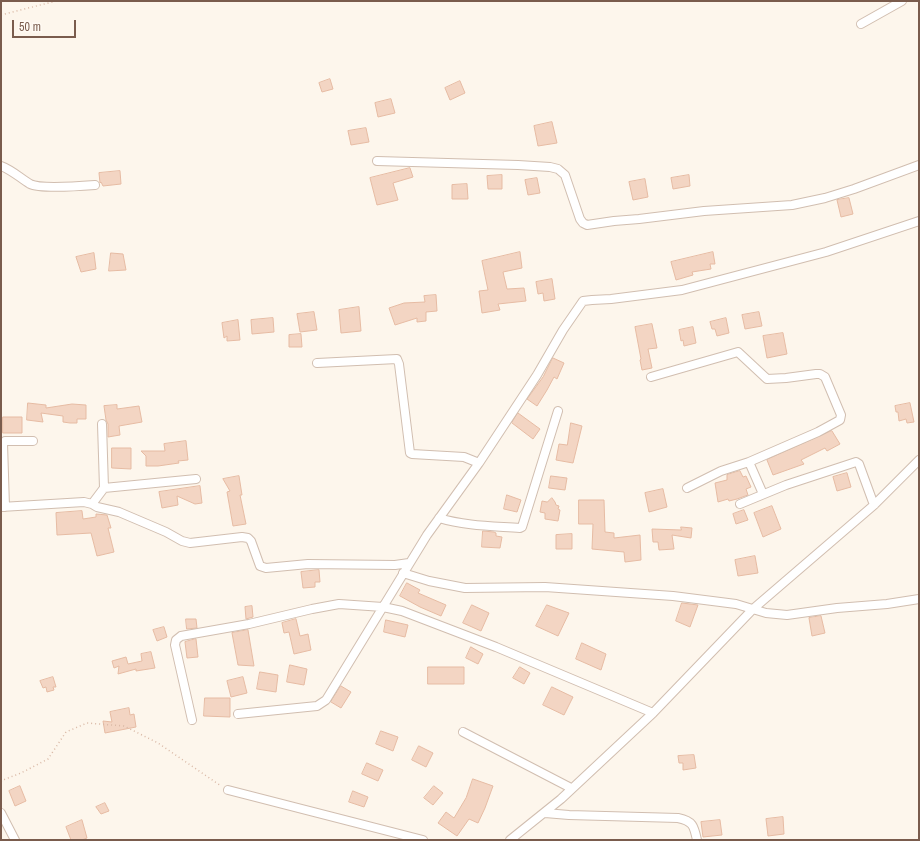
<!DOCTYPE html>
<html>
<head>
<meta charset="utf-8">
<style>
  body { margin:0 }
  #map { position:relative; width:920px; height:841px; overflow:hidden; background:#fdf6ec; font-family:"Archivo Narrow",sans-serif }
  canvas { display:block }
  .frame { position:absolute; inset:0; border:2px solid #7a5c4d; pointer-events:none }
  .scale { position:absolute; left:12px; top:20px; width:64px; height:18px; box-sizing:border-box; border:2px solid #7a5c4d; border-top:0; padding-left:5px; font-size:12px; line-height:14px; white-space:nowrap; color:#7a5c4d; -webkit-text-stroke:3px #fffaf3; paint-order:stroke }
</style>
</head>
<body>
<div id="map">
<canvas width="920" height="841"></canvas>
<div class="frame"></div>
<div class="scale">50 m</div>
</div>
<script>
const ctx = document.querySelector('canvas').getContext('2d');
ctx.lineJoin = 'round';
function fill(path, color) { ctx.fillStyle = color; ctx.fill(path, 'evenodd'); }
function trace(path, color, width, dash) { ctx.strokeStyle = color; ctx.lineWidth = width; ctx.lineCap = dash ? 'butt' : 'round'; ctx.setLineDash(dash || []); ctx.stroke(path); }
const building = new Path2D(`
  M330,79l3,10 -11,3 -3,-9z
  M460,81l5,12 -15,7 -5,-12z
  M391,99l4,14 -17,4 -3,-14z
  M552,122l5,21 -19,3 -4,-20z
  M366,128l3,14 -18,3 -3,-14z
  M410,168l3,9 -20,6 5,17 -21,5 -7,-27z
  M120,171l1,13 -18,2 -2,-4 -1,1 -1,-10z
  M502,175v14h-14l-1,-13z
  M689,175l1,11 -17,3 -2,-11z
  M537,178l3,15 -12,2 -3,-15z
  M645,179l3,18 -15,3 -4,-18z
  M467,184l1,15h-16v-14z
  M849,198l4,16 -12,3 -4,-17z
  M520,252l2,16 -19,4 4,17 17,-1 2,13 -28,3 2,6 -18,3 -3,-22 9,-1 -6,-29z
  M713,252l2,12h-5l1,5 -19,3 1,3 -17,5 -5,-18z
  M94,253l2,16 -15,3 -5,-15z
  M111,253l12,1 3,16 -17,1z
  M552,279l3,20 -11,2 -1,-8 -5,1 -2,-12z
  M436,295l1,16 -11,1v9l-9,1v-4l-22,7 -6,-17 15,-5 21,-1 -1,-6z
  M359,307l2,24 -20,2 -2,-23z
  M314,312l3,18 -17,2 -3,-18z
  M759,312l3,14 -17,3 -3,-14z
  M273,318l1,14 -22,2 -1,-14z
  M726,318l3,15 -12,3 -2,-7h-3l-2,-7z
  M238,320l2,20 -13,1v-5l-3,2 -2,-15z
  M652,324l5,24 -9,1 4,19 -10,2 -2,-10 1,-1 -6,-32z
  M693,327l3,16 -12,3 -1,-6 -2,1 -2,-11z
  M783,333l4,21 -20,4 -4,-22z
  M301,334l1,13h-13v-12z
  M553,358l11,5 -7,16 -3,-2 -7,13 -10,16 -10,-7 16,-22z
  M28,403l18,2v3l26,-4 14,1v14h-9v4h-7l-7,-1v-6l-22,-3 2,9 -16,-2z
  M910,403l4,19 -7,1 -1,-4 -7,2 -1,-9h-2l-1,-6z
  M117,405v4l22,-3 3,16 -23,4 1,9 -12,2v-13l-2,-4 -2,-14z
  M518,413l22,16 -7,10 -21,-16z
  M3,417h19v16h-19z
  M571,423l11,3 -9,37 -17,-3 3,-16 8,1z
  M832,431l8,13 -13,7 -2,-3 -24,12 3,4 -31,11 -6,-15z
  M186,441l2,19 -10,1 1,2 -21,3h-12v-10l-5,-5h24l-1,-7z
  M112,448h19v21l-19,-1z
  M740,471l3,6 3,-1 5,11 -5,2 2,6 -11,4 -8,2 -1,-2 -10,3 -3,-19 12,-3v-5z
  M847,473l4,14 -14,4 -4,-14z
  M239,476l3,19h-2l6,29 -13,2 -6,-34 3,-1 -7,-12z
  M551,476l16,2 -2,12 -16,-2z
  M200,486l2,17 -7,1 -18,-8 1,9 -16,3 -3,-16z
  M663,489l4,18 -18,5 -4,-19z
  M507,495l14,5 -4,12 -13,-3z
  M552,498l3,4 1,3 3,1 -1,3 2,1 -2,11 -13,-2v-6l-5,-1 2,-11 5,1z
  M579,500h25l1,32 9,1v5l26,-3 1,25 -16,2 -1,-10 -32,-3 1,-25h-14z
  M772,506l9,23 -18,8 -9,-24z
  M744,510l4,10 -12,4 -3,-10z
  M82,511l1,8 13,-2v-3l11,1 4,13h-3l6,24 -17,4 -6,-23 -34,2 -1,-22z
  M681,527l11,1 -1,10 -19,-3 2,14 -15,1 -1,-8h-5l-1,-13 29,1z
  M483,531l11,1 2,1v3l6,1 -2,11 -18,-1z
  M572,534v15h-16v-14z
  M755,556l3,17 -20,3 -3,-16z
  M319,570l1,12h-5v5l-12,1 -2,-16z
  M407,583l13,7 -2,3 28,12 -5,11 -21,-9 -20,-11z
  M682,603l16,2 -8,22 -14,-6z
  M472,605l17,8 -8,18 -18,-8z
  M547,605l22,8 -11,23 -22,-10z
  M252,606l1,11 -7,2 -1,-12z
  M821,616l4,17 -13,3 -3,-18z
  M186,619h10l1,9 -10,1z
  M296,619l4,17 8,-2 3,16 -17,4 -5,-22 -5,1 -2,-10z
  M386,620l22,5 -3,12 -21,-5z
  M164,627l3,10 -10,4 -4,-11z
  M248,630l6,36 -16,-1 -6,-32z
  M196,639l2,18 -11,1 -2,-16z
  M582,643l24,11 -5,16 -25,-11z
  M471,647l12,7 -5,10 -12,-6z
  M151,652l4,16 -19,3v-2l-18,5 1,-8 -5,2 -2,-7 14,-4 2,7 14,-3 -1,-7z
  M290,665l17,4 -3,16 -17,-3z
  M428,667h36v17h-36z
  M520,667l10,6 -6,11 -11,-6z
  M260,672l18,3 -2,17 -19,-3z
  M53,677l3,10h-3l1,3 -7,2 -1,-5 -3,1 -3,-7z
  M243,677l4,16 -16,4 -4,-16z
  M341,686l10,6 -10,16 -10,-6z
  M552,687l21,10 -9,18 -21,-10z
  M205,698h25v19l-26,-1z
  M129,708l1,7 4,-1 2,13 -31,6 -2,-12 9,1 -2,-10z
  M381,731l17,6 -5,14 -17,-7z
  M419,746l14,7 -7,14 -14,-7z
  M694,755l2,13 -13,2v-7h-4l-1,-7z
  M367,763l16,7 -5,11 -16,-7z
  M473,779l20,7 -8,22 -7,15 -9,-4 -12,17 -19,-13 8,-11 8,6 12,-20z
  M20,786l6,15 -11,5 -6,-15z
  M434,786l9,7 -10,12 -9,-7z
  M353,791l15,6 -4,10 -15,-5z
  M105,803l4,8 -8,3 -5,-7z
  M783,817l1,17 -16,2 -2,-17z
  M82,820l5,18 -5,2h-11l-5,-13z
  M720,820l2,15 -19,2 -2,-15z`);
const path = new Path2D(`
  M1,15l55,-14
  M1,782l2,-2 18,-7 27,-14 18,-27 21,-9 37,3 34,17 63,43`);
const minor = new Path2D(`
  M861,24l41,-23
  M377,161l141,4 32,2 8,2 7,6 15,44 3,4 4,2 27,-4 25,-2 65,-8 88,-6 33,-7 29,-9 65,-24
  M1,166c11,4 19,12 29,18 10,5 52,2 65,1
  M317,363l80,-4 2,5 11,89 2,1 52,3 15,6
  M651,377l87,-25 29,27 19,-1 30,-4h4l5,3 16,38 -1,5 -22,12 -69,30 14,32
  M102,424l2,64
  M687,488l34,-17 28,-9
  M92,504l12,-16 92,-9
  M740,504l46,-19 70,-23 3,2 15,41
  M1,507l83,-5 8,2 5,3 22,5 47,20 16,9 8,2 52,-6 6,1 3,3 9,25 6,2 42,-4 87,1 14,-2
  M5,507l-2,-64 2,-2h28
  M439,518c26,8 54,8 81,10l2,-1 36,-116
  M403,573l26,8 36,7 80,-1 128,9 63,8 30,9 21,2 50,-7 50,-4 32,-5
  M238,714l79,-8 9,-6 101,-165 52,-72 58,-88 26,-45 20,-29 9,-1 19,-1 71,-9 144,-38 93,-31
  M192,720l-17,-75 1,-5 5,-4 68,-12 63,-15 27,-5 44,3 19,4 94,36 157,66
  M463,732l108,56
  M228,790l195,50
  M1,813l14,27
  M545,813l24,2 109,3c15,3 16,8 19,22
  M510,840l51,-41 92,-86 100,-104 121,-104 45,-45`);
fill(building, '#f3d5c3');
trace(building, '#e6bba3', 1);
trace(minor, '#d1beb0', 10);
trace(path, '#d9b8a5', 1.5, [1, 3]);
trace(minor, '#fff', 8);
</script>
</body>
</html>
